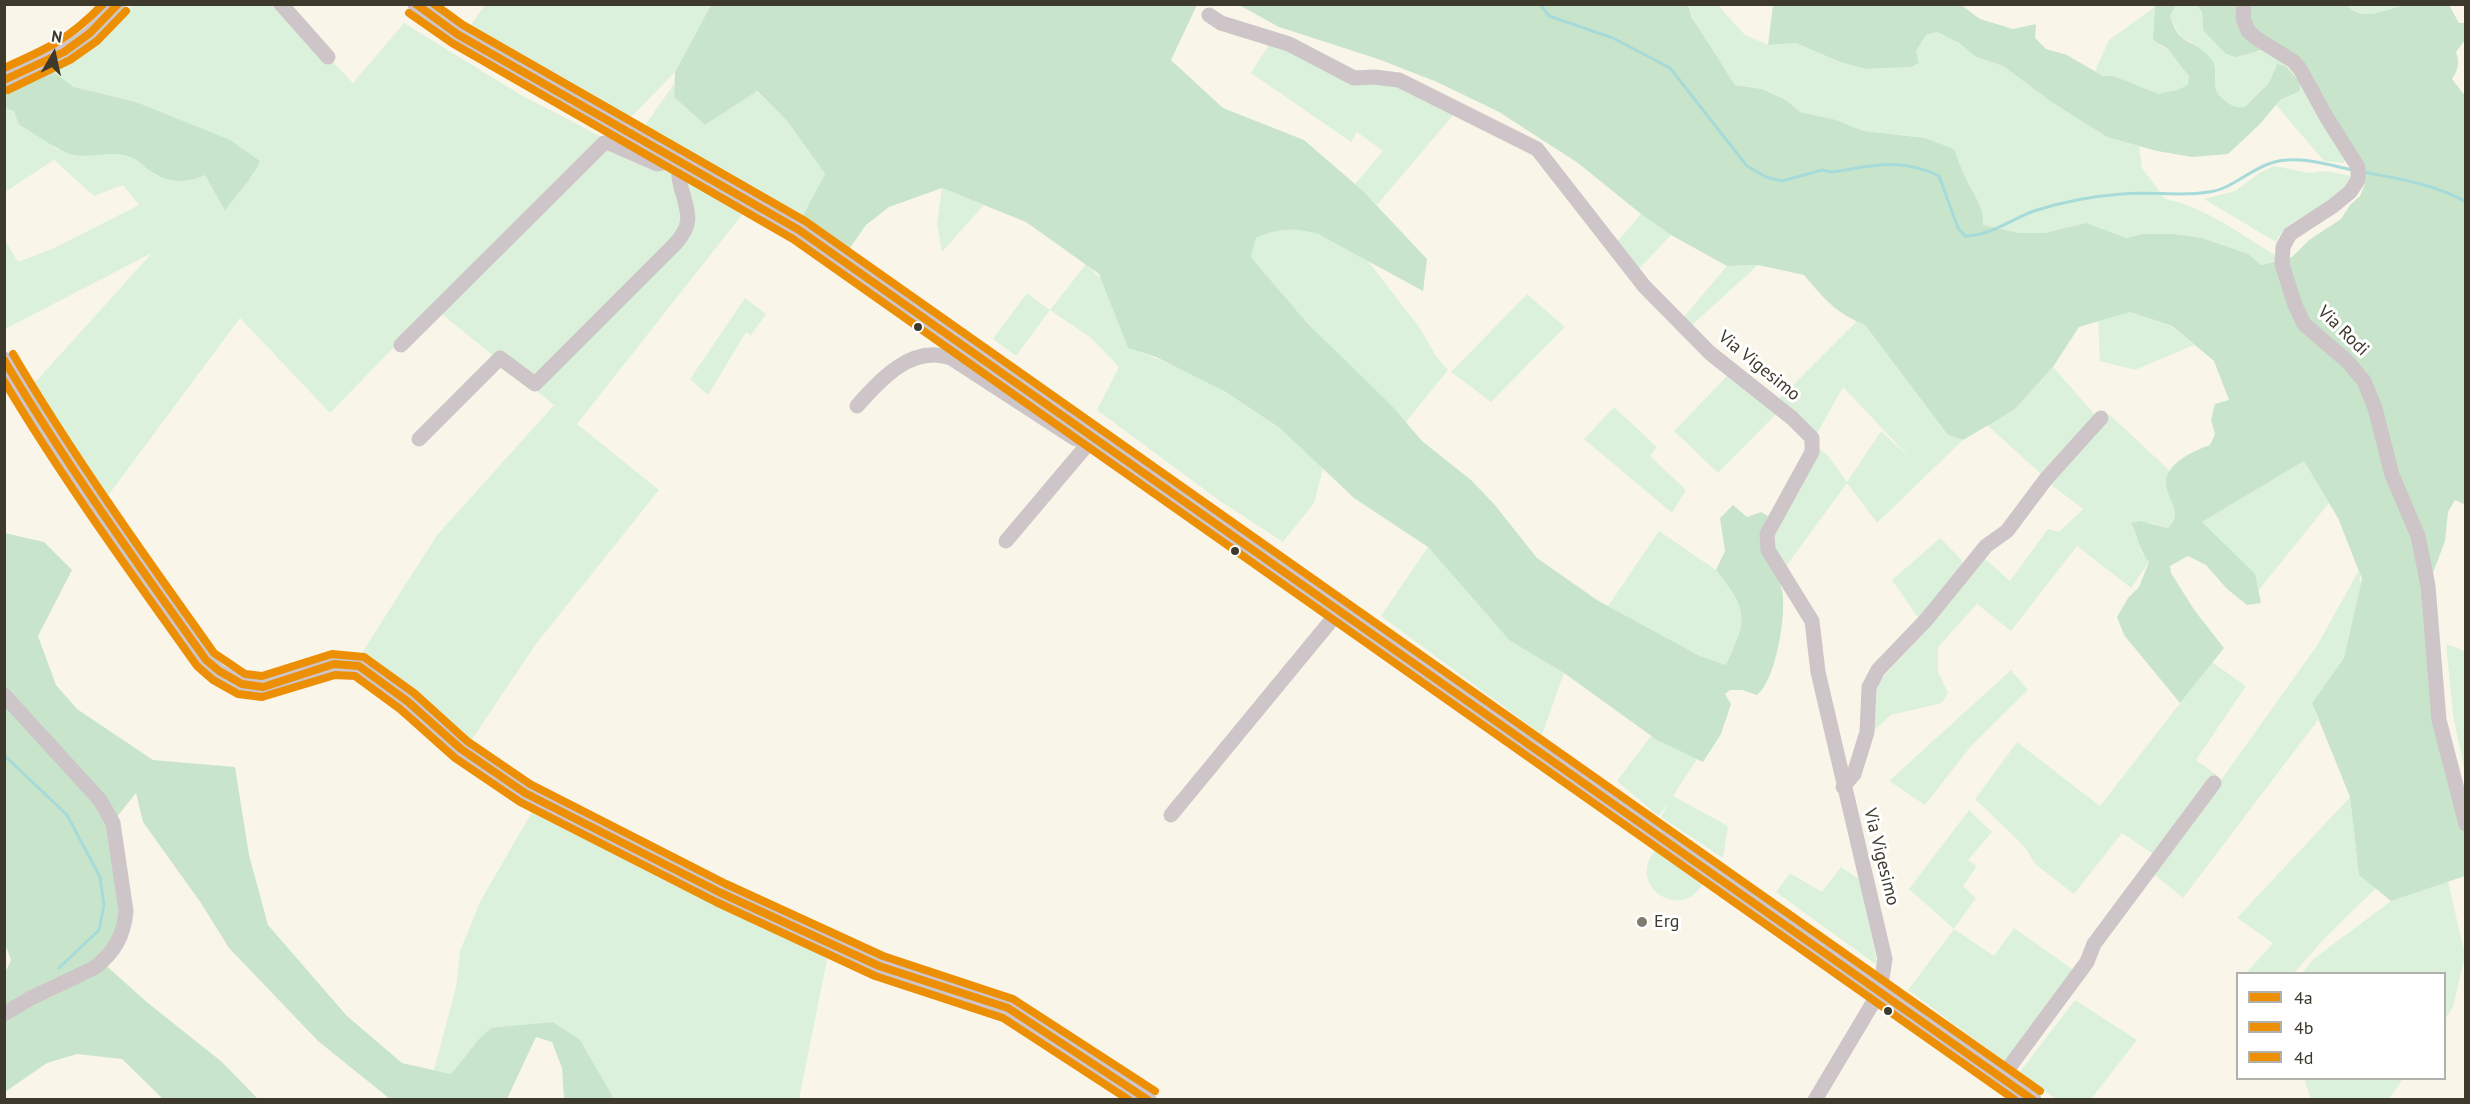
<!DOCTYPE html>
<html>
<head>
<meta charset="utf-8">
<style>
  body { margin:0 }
  #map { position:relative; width:2470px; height:1104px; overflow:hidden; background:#f9f6e9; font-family:"PT Sans",sans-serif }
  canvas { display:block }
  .frame { position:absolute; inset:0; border:6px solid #3d392b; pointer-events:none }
  .legend { position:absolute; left:2236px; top:972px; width:210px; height:108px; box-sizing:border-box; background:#fff; border:2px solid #b1b0aa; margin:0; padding:8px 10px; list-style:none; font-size:18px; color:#3d392b }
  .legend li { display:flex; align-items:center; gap:12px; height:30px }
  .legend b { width:30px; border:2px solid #b1b0aa }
  .north { position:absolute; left:24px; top:24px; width:60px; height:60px; -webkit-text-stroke:4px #fff; paint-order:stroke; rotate:9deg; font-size:16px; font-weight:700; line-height:24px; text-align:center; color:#3d392b }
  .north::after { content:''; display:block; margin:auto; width:21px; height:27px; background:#3d392b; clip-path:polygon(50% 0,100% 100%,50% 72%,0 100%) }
</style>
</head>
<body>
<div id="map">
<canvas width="2470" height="1104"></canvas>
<div class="frame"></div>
<ul class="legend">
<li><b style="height:8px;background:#ec8f04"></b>4a</li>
<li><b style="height:8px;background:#ec8f04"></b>4b</li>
<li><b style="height:8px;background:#ec8f04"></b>4d</li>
</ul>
<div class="north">N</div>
</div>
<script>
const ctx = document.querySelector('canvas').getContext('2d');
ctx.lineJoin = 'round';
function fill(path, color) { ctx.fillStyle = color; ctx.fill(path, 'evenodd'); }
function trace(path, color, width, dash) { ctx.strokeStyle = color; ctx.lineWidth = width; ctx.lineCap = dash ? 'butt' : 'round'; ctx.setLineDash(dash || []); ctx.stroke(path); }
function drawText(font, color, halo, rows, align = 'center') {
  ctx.font = font + ' "PT Sans",sans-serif'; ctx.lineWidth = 6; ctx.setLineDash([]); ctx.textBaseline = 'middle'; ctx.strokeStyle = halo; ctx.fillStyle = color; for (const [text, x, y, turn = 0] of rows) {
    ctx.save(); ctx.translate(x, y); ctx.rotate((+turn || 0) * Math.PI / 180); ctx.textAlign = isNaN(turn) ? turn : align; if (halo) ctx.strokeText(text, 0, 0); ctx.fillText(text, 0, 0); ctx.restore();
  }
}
const green = new Path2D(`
  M133,4l145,1 75,78 51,-60 117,72 224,116 -168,213 82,66 -123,154 -68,101 -110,-86 79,-124 117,-130 -121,-98 -103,106 -90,-95 -133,179 -78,-108 123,-136 -147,76 -1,-91 14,24 36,-14 85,-43 -16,-20 -29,11 -40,-36 -49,32v-84l9,3 5,14 20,9 17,15 21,6 35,-2 20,4 25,19 48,-1 20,36 13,-19 16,-18 -118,-72 -62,-15 -26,-19 42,-22z
  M485,5h226l-36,67 -44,45 -163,-88z
  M1688,5h30l27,30 23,10 28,-2 44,19 26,7 45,-2 8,-4 -3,-12 10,-16 11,-3 22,11 17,14 27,9 50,37 54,34 32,9 3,22 23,31c41,8 75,35 110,56v6l-14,4 -12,-11 -47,-16 -29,-4h-32l-14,4 -41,-15 -42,10h-24l-37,-8c1,-19 -8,-28 -16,-44 -5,-10 -9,-22 -13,-32l-29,-11 -61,-7 -31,-12 -33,-7 -14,-12 -24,-11 -27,-4c-14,-24 -41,-56 -47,-80z
  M2176,5h22l4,7 1,18 49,22 19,-1 15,15 -9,-2 -8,19 -24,24c-23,2 -34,-15 -29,-35l-25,-30 -11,-5 -10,-21z
  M2347,5h56c-13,10 -43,14 -56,0z
  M2155,7l-2,23 5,14c11,5 24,21 31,32l-1,8c-14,10 -16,5 -29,10l-45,-18h-11l-8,-5 14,-31z
  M1270,43l127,43 58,27 -78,92 -22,-21 28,-33 -26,-19 -6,10 -100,-69z
  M2300,82l48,77 -5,4 -19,-2 -48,-56 4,-5 20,-9z
  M674,84v13l31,28 51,-34 32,31 37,52 -25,47 -157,-93z
  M2274,166l35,7 17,-2 25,5c-5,9 -13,20 -22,26 -19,13 -43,18 -53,40l-72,-43 31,-8 26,-19z
  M942,188l42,17 -42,47 -5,-29z
  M1641,214l30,21 -35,37 -19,-30z
  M1299,228l19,6 49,26 53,68 16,28 12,14 -42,52 -98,-98 -57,-67 5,-19 21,-9z
  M1086,264l16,16 26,68c53,18 106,44 151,79 16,12 30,28 44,41l-9,35 -31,39 -63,-41 -123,-91 22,-43 -28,-29 -41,-28 -34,46 -23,-17 34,-46 23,17z
  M1758,265l-67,61 -9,-7 45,-53z
  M1527,294l38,33 -74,75 -40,-30z
  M745,298l21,16 -15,21 -5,-3 -38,63 -18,-16z
  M2130,312l41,14 23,19 -59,25 -35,-9 -2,-40z
  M1857,321l8,4 83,110 15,5 -86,83 -30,-40 -63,86 -8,-16 -3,-21 46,-84 9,8 19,26 34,-51 29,27 -67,-71 -27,48 -40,-33z
  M2053,367l44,50 -56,57 -54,-49 27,-15z
  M1729,374l48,39 -59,60 -44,-42z
  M1614,407l43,40 -7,9 36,34 -14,23 -88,-74z
  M2110,415l59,55c-1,5 -3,10 -2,15 3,16 14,29 1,43l-17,-5 -13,11 3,18 8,10 -18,26 -54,-42 -66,85 -34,-27 -39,43v25l10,21 -6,10 -51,12 -19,17 4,-45 6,-9 41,-44 60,-77 27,24 38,-52 11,3 24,-23 -34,-26z
  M2304,461l25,42 -71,88 -56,-69z
  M1659,531l57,39 20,25 8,21 -7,24 -11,25 -26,-9 -92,-50z
  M1940,538l21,21 2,6 -44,54 -27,-39z
  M1428,547l82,94 54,32 -22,62 -161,-119z
  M2359,570l2,15 -17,73 -32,45 6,17 -135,178 -29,-24 164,-230z
  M2446,644l19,7v122l-12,-58z
  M2212,662l34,24 -50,74 21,15 -61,81 -34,-23 -48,61 -39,-30 -11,-18 -49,-47 42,-57 83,64z
  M2011,670l17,20 -57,56 -46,59 -36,-24z
  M1651,736l46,23 -24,37 55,30 -5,32 -62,-41 7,-14 -9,13 -42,-35z
  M2350,797l9,77 17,14 -52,51 -30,34h-48l27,-30 -36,-25z
  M536,805l114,64 179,81 -30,149h-185l-13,-21 -48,-56 -74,17 -28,35 -17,-4 22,-83 4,-36 21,-51z
  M1969,810l23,22 -24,28 9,6 -14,20 13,12 -22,31 40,27 20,-28 61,43 -70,91 -97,-72 46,-61 -45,-40z
  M1660,846l45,34c-23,48 -85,1 -45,-34z
  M1841,867l18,12 19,87 -102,-74 14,-19 32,19z
  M2448,881l17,74 -12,52 -8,12 -1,-45h-142l10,-14 79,-59z
  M2075,1000l62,40 -46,59h-35l-37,-26z
  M2304,1079v-1l99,1 -15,21 -77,-1z`);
const forest = new Path2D(`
  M2232,4l115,1c16,18 40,4 58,0 12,-4 31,0 44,0l10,18h7l-1,17 -9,12c4,11 2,18 -4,27l14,18v408l-11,-5 -7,12 -3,29 -17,45 8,99 29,139v52l-74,25 -32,-26 -9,-78 -38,-94 32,-45 18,-79 -24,-61 -34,-57 -102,61 53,52 6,29 -14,2 -20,-16 -21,-24 -18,-9 -18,10 1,7 24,38 29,37 -44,55 -56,-68 -7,-18 11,-19 11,-11 10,-25c-10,-10 -10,-26 -18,-39l9,-2 28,7c15,-15 0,-27 -2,-44 -2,-20 29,-34 44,-39l5,-11 -4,-14 4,-16 14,-4 -15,-39 -42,-35 -42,-14 -51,15 -26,40 -39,43 -51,30 -15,-5 -83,-110c-29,-12 -41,-26 -61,-50l-46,-10 -31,1 -56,-31 -30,-21 -63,-51 -79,-51 -62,-30 -59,-23 -99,-32 -40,-22h449l4,13 43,67 27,4 24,11 14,12 33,7 31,12 61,7 29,11c4,10 8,22 13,32 8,16 17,25 16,44l37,8h24l42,-10 41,15 14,-4h33l28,4 47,16 12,11 31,-8 17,-17 32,-21 9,-14 10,-9 5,-12v-17l-10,-13 -51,-89 -42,-15 -26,7 -10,-3 -23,-24 -1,-18 -5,-7z
  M711,5h486l-26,55 52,48 81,32 59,51 64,68 -4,32 -105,-57c-25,-7 -38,-6 -62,4l-5,19 57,67 84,82 30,35 49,39 23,24 43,54 60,42 103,56 26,9c22,-48 23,-53 -10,-95l9,-19 -5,-33 13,-13 14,12 14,-5 7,4c-2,6 -7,15 -6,22 3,17 15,34 20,52 5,23 -6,91 -25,105l-15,-5h-12l-5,4 6,10 -10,30 -18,28 -46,-22 -93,-67 -54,-32 -82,-94 -74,-49 -74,-70 -54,-36 -70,-35 -28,-9 -29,-74 -73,-52 -84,-34 -53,19 -23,18 -25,36 -42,-31 1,-9 25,-47 -37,-52 -31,-31 -52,34 -31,-28 1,-25z
  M1773,5h188l19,14 33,10 23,-5 -1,14 11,11 21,6 36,21h11l45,18c13,-5 15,0 29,-10l1,-8c-4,-5 -19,-25 -23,-28 -5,-4 -9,-4 -13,-9l2,-34h21l-6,11c3,7 5,16 11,21 8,6 19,10 27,18 17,17 -5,32 20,48 6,4 9,5 17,4l24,-24 8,-19 9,2 14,16v9l-20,9 -20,24 -32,30 -36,3 -35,-6 -50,-14 -54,-34 -50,-37 -27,-9 -17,-14 -22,-11 -11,3 -10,16 3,12 -8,4 -45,2 -26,-7 -44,-19 -28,2z
  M48,68l26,19 62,15 94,38 30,21c-8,19 -24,33 -35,50l-20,-36c-19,9 -39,8 -56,-5 -6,-4 -12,-11 -19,-13 -19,-7 -36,1 -55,-2 -20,-4 -37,-21 -56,-30l-5,-14 -9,-3v-19l13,-9z
  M5,533l39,9 28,28 -34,66 18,49 21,24 76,51 82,7 14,88 19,70 79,91 55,47 49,11 28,-35 12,-11 62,-6 27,18 34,59h-50l-2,-31 -10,-26 -16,-5 -29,62h-117l-72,-58 -89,-93 -28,-45 -58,-81 -7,-29 -24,30 14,88 -24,51 46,41 74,59 36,37h-95l-41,-40 -45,-5 -30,9 -42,29 -1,-117 7,-15 -7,-19z`);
const stream = new Path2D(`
  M1540,4l9,12 64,22 57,30 77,98 19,11 16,4 40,-11 10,2c41,-6 68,-15 107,4l19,52 7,8c26,0 47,-18 72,-26 26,-8 58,-14 85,-16 29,-3 58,3 87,-2 23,-3 40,-22 62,-29 26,-8 55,1 81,7
  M2364,172c34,7 71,12 102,30
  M4,755l63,60 33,62 4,28 -5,25 -40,38`);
const minor = new Path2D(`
  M281,4l47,53
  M415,4l42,30 342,196 1235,870
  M2244,4l-1,14 5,13 8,7 37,23 7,8 27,49 31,49v13l-8,12 -17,14 -43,28 -7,13 -1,17 13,41 9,19 43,37 17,20 11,27 17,67 26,61 10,50 11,134 27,104
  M1209,15l12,8 68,21 65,34 20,-1 25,3 138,69 107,137 66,67 82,65 20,20v14l-45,82 1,16 44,71 6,51 67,287 -5,32 -65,109
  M4,80l60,-28 26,-19 28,-29
  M401,345l203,-202h5l48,21 21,-4c0,11 1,23 5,34 6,21 9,31 -7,49l-141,141 -35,-26 -81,81
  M4,359c60,105 132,203 202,301l13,11 23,13 21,3 71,-23 25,2 48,35 54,48 64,44 196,100 158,73 129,42 141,92
  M857,406c23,-26 55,-62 94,-48l123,80 22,7
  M1006,541l82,-97
  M4,695l96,105 13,23 13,88c-2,25 -12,42 -32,57l-63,30 -27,16
  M1843,787l11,-13 13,-42 2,-45 9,-17 48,-50 60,-74 21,-15 39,-52 55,-61
  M1171,815l168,-204
  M2002,1077l85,-115 7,-18 120,-161`);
const bus1 = new Path2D(`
  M416,4l41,30 342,196 1234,870
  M4,80l60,-28 26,-19 28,-29
  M4,360c62,104 132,202 202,300l13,11 23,13 21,3 71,-23 25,2 48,35 54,48 64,44 196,100 158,73 129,42 140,92`);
const bus2 = new Path2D(`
  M409,13l43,30 341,196 1222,861
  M8,90l62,-30 27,-19 29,-30
  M4,381c59,99 127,192 193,285l16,14 25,14 24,3 73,-22 20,1 45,33 55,49 65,44 196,100 159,74 128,42 126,82`);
const bus3 = new Path2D(`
  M434,4l29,21 342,196 1235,870
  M4,68c43,-19 66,-29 99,-64
  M13,354c61,103 131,201 201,299l31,21 17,2 70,-22 32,3 50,36 53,48 63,43 196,100 157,72 130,43 142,92`);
const markers = [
  [918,327,5,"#3d392b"],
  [1235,551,5,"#3d392b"],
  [1642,922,6,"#7f7b6e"],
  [1888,1011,5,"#3d392b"]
];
const streetNames = [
  ["Via Rodi",2343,331,44],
  ["Via Vigesimo",1759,366,39],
  ["Via Vigesimo",1881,857,76]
];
const poiNames = [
  ["Erg",1654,922]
];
fill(green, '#dcf1db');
fill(forest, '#c8e5cb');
trace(stream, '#a6dbd9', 3);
trace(minor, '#cdc5c7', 15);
trace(bus1, '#ec8f04', 8);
trace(bus2, '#ec8f04', 8);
trace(bus3, '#ec8f04', 8);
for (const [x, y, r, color] of markers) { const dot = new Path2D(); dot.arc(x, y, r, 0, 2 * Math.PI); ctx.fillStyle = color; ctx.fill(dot); trace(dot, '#fff', 2); }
drawText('18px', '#3d392b', '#fff', streetNames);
drawText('18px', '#3d392b', '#fff', poiNames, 'left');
</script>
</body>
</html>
